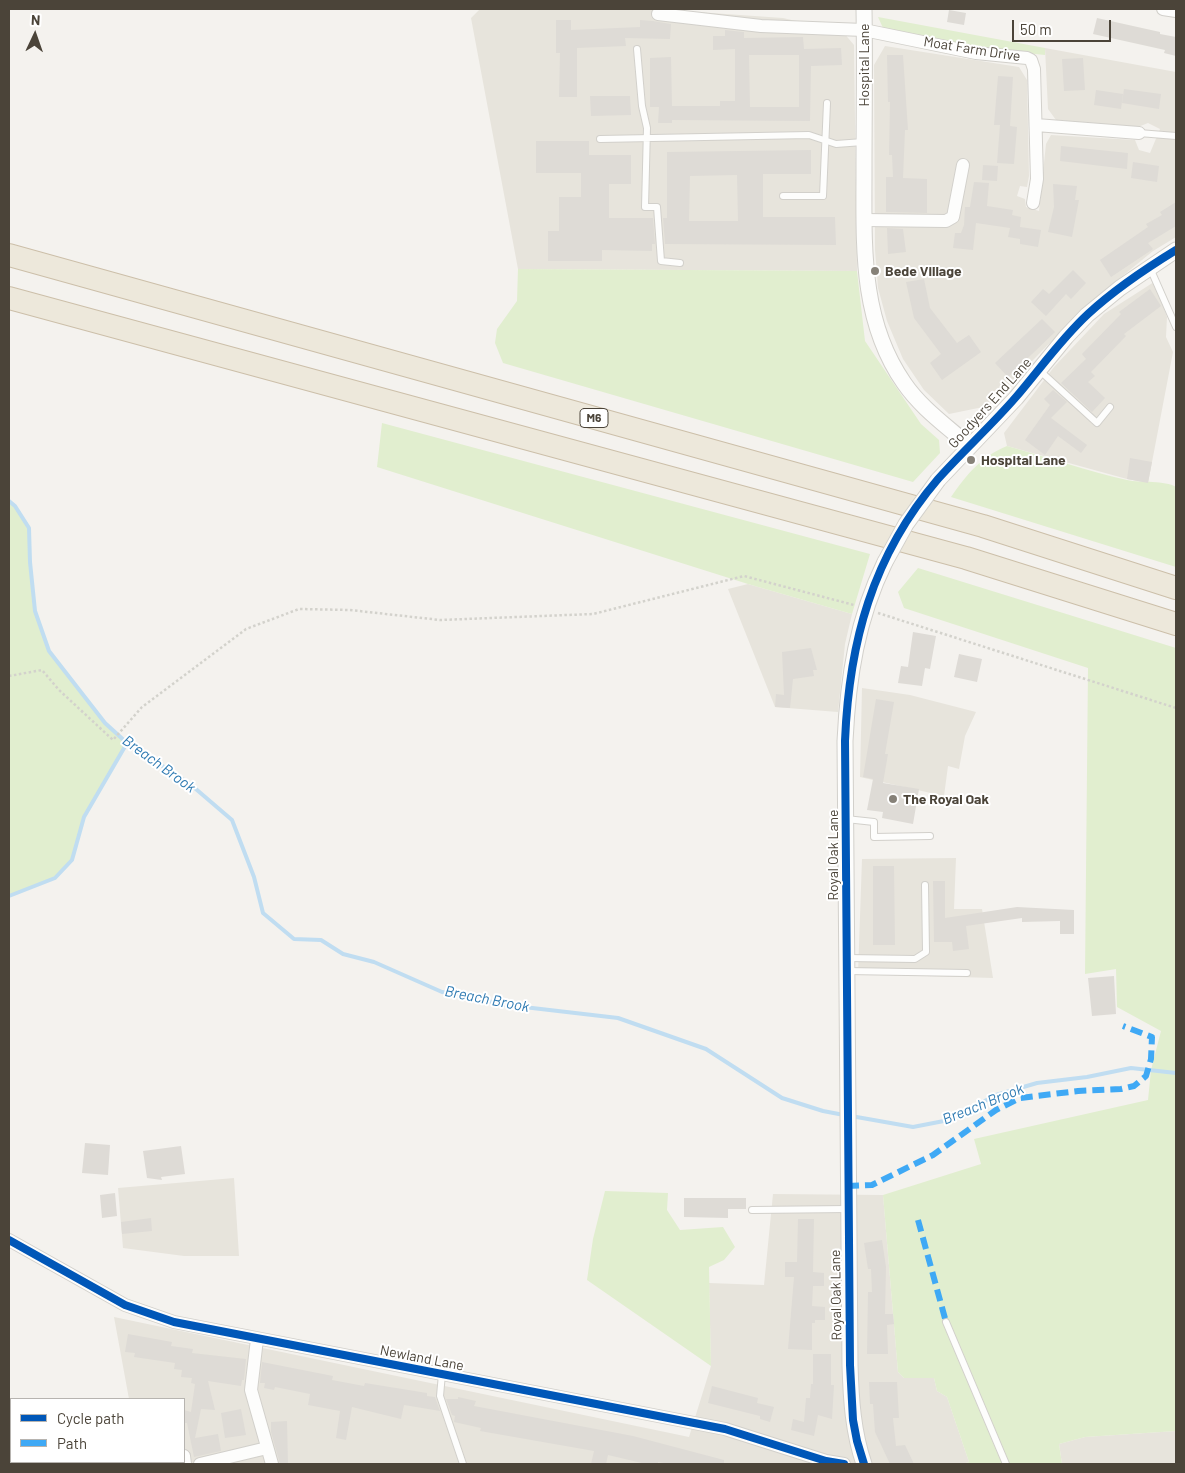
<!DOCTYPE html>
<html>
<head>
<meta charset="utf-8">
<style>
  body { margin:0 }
  #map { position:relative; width:1185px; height:1473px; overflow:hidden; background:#f4f2ee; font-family:Barlow,sans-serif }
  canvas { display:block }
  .frame { position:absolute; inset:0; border:10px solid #4b4439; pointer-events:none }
  .legend { position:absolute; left:10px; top:1398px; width:175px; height:65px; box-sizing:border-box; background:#fff; border:1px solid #b7b4b0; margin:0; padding:6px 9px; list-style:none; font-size:15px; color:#4b4439 }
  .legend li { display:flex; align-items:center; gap:10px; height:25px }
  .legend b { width:25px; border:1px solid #b7b4b0 }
  .north { position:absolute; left:10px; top:10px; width:50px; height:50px; -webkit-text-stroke:4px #fff; paint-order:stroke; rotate:3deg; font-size:14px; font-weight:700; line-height:20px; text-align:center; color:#4b4439 }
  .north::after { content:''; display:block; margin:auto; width:18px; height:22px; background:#4b4439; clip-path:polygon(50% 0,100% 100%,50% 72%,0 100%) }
  .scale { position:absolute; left:1012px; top:20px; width:99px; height:22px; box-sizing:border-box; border:2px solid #4b4439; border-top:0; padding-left:6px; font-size:15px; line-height:18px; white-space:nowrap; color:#4b4439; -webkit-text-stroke:4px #fff; paint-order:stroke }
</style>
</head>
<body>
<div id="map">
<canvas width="1185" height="1473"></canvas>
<div class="frame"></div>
<ul class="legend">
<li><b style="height:6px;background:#0057b8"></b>Cycle path</li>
<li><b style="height:6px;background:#3fa9f5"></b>Path</li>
</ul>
<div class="north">N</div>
<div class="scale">50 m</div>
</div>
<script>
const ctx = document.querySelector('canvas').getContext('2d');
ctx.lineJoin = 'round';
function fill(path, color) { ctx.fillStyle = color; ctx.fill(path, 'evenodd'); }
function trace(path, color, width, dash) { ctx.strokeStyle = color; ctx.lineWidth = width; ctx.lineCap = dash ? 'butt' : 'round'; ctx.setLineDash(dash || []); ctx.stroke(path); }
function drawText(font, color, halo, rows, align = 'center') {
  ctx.font = font + ' Barlow,sans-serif'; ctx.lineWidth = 4; ctx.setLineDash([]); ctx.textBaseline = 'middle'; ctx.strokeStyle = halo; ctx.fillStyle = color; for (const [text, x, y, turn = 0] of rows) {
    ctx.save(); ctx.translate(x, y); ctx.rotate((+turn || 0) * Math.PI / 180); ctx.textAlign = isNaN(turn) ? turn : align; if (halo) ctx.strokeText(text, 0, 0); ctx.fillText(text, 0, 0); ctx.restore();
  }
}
const residential = new Path2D(`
  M480,9h174l129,9 60,14 11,13 3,226 -339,-2 -47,-251z
  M885,46l134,21 8,13 2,96 -2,11 -7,-1 -3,10 8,3 1,8 13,4 7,-67 5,-9 84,5 4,10 11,3 10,-24 -12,-6 -10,4 -82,-7 -8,-11 -3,-61 131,24v165l-23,14 -67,55 -98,100 -39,8 -25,-24 -21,-31 -16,-38 -9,-33 -3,-38 -1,-185z
  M1154,282l13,35 -1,20 7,15 -25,131 -21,-4 -120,-33 -3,-13 50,-66 50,-53z
  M748,584l104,30 -7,30 -7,68 -63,-5 -47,-118z
  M862,688l48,7 66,17 -11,24 -6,33 -11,-3 -4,30 -84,-19z
  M956,858l-2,51h28l11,69 -135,-4 4,-115z
  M234,1178l5,78h-55l-61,-8 -5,-60z
  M773,1194l110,1 15,177 6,6h30l3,13 10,6 22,65 -6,2h-822v-2h43v-63h-55l-15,-82 575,120 22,-71 -2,-83 55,2z
  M1176,1431v33h-114l-3,-20 26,-7z`);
const green = new Path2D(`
  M878,17l167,31v7l-50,-5 -112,-22z
  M518,269l339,2 8,70 56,83 18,16 1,13 -27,29 -410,-119 -8,-20 2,-14 20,-28z
  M382,423l488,131 -18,60 -104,-30 -371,-117z
  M1007,446c40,11 80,25 120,34 14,3 38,0 49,7v80l-225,-70c15,-22 31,-41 56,-51z
  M9,501l6,5 14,22 1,34 5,49 14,40 56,72 22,20 -43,74 -12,43 -17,18 -46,18z
  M918,568l258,80v783l-91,6 -26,7 3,20h-99l6,-2 -22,-65 -10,-6 -3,-13h-30l-6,-6 -15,-177 98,-31 -7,-25 174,-39 3,-30 10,-39 -44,-24 -1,-38 -31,5 3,-306 -184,-60 -6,-16z
  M605,1191l63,2 -1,17 13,20 43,-3 12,20 -11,13 -15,7 2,99 -124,-86 6,-41z`);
const stream = new Path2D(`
  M9,501l6,5 14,22 1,34 5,49 14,40 56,72 22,20 63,41 42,36 22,57 9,36 31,26 27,1 22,14 31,8 68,30 31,4 25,8 120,14 88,31 76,49 41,13 21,4
  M9,896l46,-18 17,-18 12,-43 43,-74
  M851,1116l62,11 36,-7 47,-25 41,-12 50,-6 44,-9 45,5`);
const building = new Path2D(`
  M949,10l17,3 -2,12 -17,-3z
  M1097,18l63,14v2l16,3v19l-12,-3 1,-3 -72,-16z
  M556,20h15v10l69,-3v-7l13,1 18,3 -1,15 -45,-1 1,8 -49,2v49h-18l1,-44h-4z
  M725,30l19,2v6l59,-1 1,12 37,-1 1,17 -31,1 -1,55 -138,-1v3h-14l1,-16h-9v-49l21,-1 1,49h48v-5h15v-52l-22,1v-14h12zM749,55h50v52h-49z
  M887,55h16l5,75h-3l-2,48 24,1v34l-41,-1v-35h7l-1,-22h-3l1,-53h-2z
  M1083,58l2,32 -21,1 -2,-32z
  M998,76l15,1 -3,49 7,1 -3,37 -17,-1 3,-38h-6z
  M1124,89l37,5 -2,15 -37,-6z
  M1096,90l27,4 -2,15 -27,-4z
  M590,96h40l1,19 -40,1z
  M536,141h53v14h42v29h-22v34h44l2,26h-3v7l-50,-1v11h-54v-30h11v-34h22v-24h-45z
  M1061,146l67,7 -1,16 -67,-8z
  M811,150v24h-48v43h72l1,28 -171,-1 -2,-26h4v-66zM737,175l1,46h-49l1,-45z
  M1133,162l26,4 -2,16 -26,-4z
  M983,165l15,1 -1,15 -15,-1z
  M974,182l15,1 -2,23 26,4 -1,5 9,2 -1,10 21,3 -3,17 -18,-3v-5l-12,-2 2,-9 -34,-5 -3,27 -20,-2 2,-15h6l3,-8 1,-18h5z
  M1053,184l24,2 -2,14h4l-7,37 -24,-5 6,-25z
  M1176,202v24l-28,17 5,6 -42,28 -11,-17 48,-33 -2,-3 16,-9 -2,-3z
  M887,228l16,1 3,23 -18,2z
  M1073,270l13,13 -15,16 -5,-5 -20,22 -15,-14 12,-13 6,5z
  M924,279l6,29 27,35 12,-8 12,17 -39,28 -12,-17 11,-9 -27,-36 -8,-36z
  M1150,289l11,17 -37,28 2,2 -35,36 4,4 -7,6 17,16 -13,14 -31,-29 25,-24 -4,-5 39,-40 -2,-2z
  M1042,319l13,13 -47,45 -13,-14z
  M1053,390l14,12 -16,16 36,27 -6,8 -23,-17 -13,19 -20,-15 25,-35 -6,-6z
  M1130,458l22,4 -4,21 -21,-4z
  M913,632l23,4 -6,33 -5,-1 -3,18 -24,-3 3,-17 7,1z
  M811,648l6,22h-4l1,6 -21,3 -3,29 -15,-1 1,-13 8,1 -2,-43z
  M959,654l23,5 -5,23 -23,-5z
  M876,699l18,3 -9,52h3l-5,29 36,6 -6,35 -31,-6 1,-6 -16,-2 6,-31 -10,-2z
  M873,866h21l1,79h-22z
  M933,881h12v37l72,-11 57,3v24h-14v-13l-38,1v-4l-56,8 3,23 -16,2 -1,-9h-18z
  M1114,976l2,38 -24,2 -4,-38z
  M85,1143l25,2 -2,30 -26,-2z
  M181,1146l4,28 -24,3 1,3 -15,-2 -4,-27z
  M115,1193l2,23 -15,2 -2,-23z
  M684,1198h62v11h-18v9l-44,-1z
  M151,1218l1,13 -30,3 -1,-12z
  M798,1219h16l-1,53 11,1v13h-11l-1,20 13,1v13h-10v3h-3v27l-24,-1 6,-72h-9v-15h12z
  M882,1240l4,27 -1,47h8l1,10 -7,1 1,29h-21l1,-62h4l-1,-23h-3l-4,-26z
  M128,1334l44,8 -1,4 22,3 -1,4 54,6 -2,21h-2l-1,6 -33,-5 7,29 -14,-1 -6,29 23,-4 3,17 -27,6 -7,-34h-3v-13l7,2 4,-28 -4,-1 1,-5 -11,-1 1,-7 -8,-1 1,-6 -41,-6 1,-4 -10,-1z
  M813,1354h18v31h3l-2,34 -14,-4 -4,21 -23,-6 2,-11 11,3 2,-24h4l1,-14h2z
  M262,1362l71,14 -1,4 32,6 1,-3 62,10v3l8,1 5,14 -36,-6 -3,14 -49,-12 -6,33 -10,-2 4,-27 -32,-6 2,-11 -35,-7 -1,3 -10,-2 1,-5h-5z
  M869,1382h28l2,36h-6l3,28 9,-1 9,19h-24l-15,-32 -2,-28h-3z
  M712,1386l46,12 -1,5 17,4 -4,15 -10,-3v-3l-52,-13z
  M458,1397l18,4 -2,5 159,30 91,24v4h-55l-11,-2v2h-12l-38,-9 -2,9h-15l3,-13 -114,-20 1,-3 -27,-6 1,-6 -3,-1 -6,-16h12z
  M241,1409l5,26 -21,3 -4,-25z
  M287,1421l1,43h-8l-9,-32v-10z`);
const path = new Path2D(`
  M878,613l298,95
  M9,676l33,-6 17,20 54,50 29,-33 104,-78 53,-20 51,1 90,10 153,-6 151,-38 110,29`);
const service = new Path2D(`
  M637,49l5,57 5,22 -2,79h12l4,54 19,2
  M1139,133l37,3
  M600,139l209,-4 27,9 27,-2
  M783,196h40l4,-93
  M1150,268l26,59
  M1039,370l58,53 13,-16
  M846,819l28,3v15l56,-1
  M847,958l68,1 11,-7 -1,-67
  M847,971l120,2
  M752,1210l96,-1
  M946,1322l60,142
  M442,1374l-2,22 23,68`);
const minor = new Path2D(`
  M1163,9l13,2
  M658,14l103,12 103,4 112,23 51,5 4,2 3,9 3,110 -4,24
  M1036,125l103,8
  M864,220l82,1 7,-4 10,-52
  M9,1240l116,65 49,17 551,107 101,32 18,3
  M257,1339l-6,51 21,74
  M184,1456l1,8
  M200,1464l67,-16`);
const tertiary = new Path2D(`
  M864,9c1,54 0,108 0,162 0,74 -4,149 40,212 17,25 43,43 65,63
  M938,480l78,-82 50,-61 21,-22 33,-27 56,-38
  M864,1464c-11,-32 -13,-65 -14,-99l-5,-624c3,-63 12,-122 40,-179`);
const motorway = new Path2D(`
  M9,255l974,271 193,62
  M9,298l957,260 210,66`);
const tertiaryBridge = new Path2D(`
  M885,562l21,-38 32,-44`);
const quiet = new Path2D(`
  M847,1186l25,-1 61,-30 63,-45 24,-12 58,-7 43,-2 13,-3 12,-10 5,-17 1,-22 -29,-11
  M918,1220l28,102`);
const cycleway = new Path2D(`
  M9,1240l116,65 49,17 551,107 101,32 18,3
  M864,1464l-7,-23 -4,-21 -3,-55 -5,-624c4,-98 27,-185 93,-262 25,-28 53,-53 78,-82 24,-28 45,-58 72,-83 26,-24 57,-45 88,-64`);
const markers = [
  [875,271,5,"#868178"],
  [971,460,5,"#868178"],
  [893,799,5,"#868178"]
];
const shields = [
  [594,418,28]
];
const shieldNames = [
  ["M6",594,418]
];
const streetNames = [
  ["Moat Farm Drive",972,49,9],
  ["Hospital Lane",864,65,-90],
  ["Goodyers End Lane",990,403,-48],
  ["Royal Oak Lane",833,855,-90],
  ["Royal Oak Lane",836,1295,-91],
  ["Newland Lane",422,1358,11]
];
const poiNames = [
  ["Bede Village",885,271],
  ["Hospital Lane",981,460],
  ["The Royal Oak",903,799]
];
const waterNames = [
  ["Breach Brook",159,764,36],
  ["Breach Brook",487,999,11],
  ["Breach Brook",983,1104,-22]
];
fill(residential, '#e7e4dc');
fill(green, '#e1eecf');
trace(stream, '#c0ddf1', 4);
fill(building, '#dedbd6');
trace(service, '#d2d0cb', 8);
trace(minor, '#d2d0cb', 14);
trace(tertiary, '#d2d0cb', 17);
trace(motorway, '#ccbfa9', 24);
trace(path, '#d3d2cc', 2.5, [2.5, 2.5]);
trace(service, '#fdfdfc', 6);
trace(minor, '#fdfdfc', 12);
trace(tertiary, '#fdfdfc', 15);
trace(motorway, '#ede8db', 22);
trace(tertiaryBridge, '#d2d0cb', 17, []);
trace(tertiaryBridge, '#fdfdfc', 15);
trace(quiet, '#3fa9f5', 6, [12, 6]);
trace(cycleway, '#0057b8', 8);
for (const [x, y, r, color] of markers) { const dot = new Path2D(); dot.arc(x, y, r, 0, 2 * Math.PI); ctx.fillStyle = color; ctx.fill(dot); trace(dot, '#fff', 2); }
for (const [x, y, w] of shields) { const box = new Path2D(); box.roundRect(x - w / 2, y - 9.5, w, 19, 4); ctx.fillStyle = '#fff'; ctx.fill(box); trace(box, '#4b4439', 1); }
drawText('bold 12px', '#4b4439', null, shieldNames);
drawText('14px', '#4b4439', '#fff', streetNames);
drawText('bold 14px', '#4b4439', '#fff', poiNames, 'left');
drawText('italic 15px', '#2e7ab2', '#fff', waterNames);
</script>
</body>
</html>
